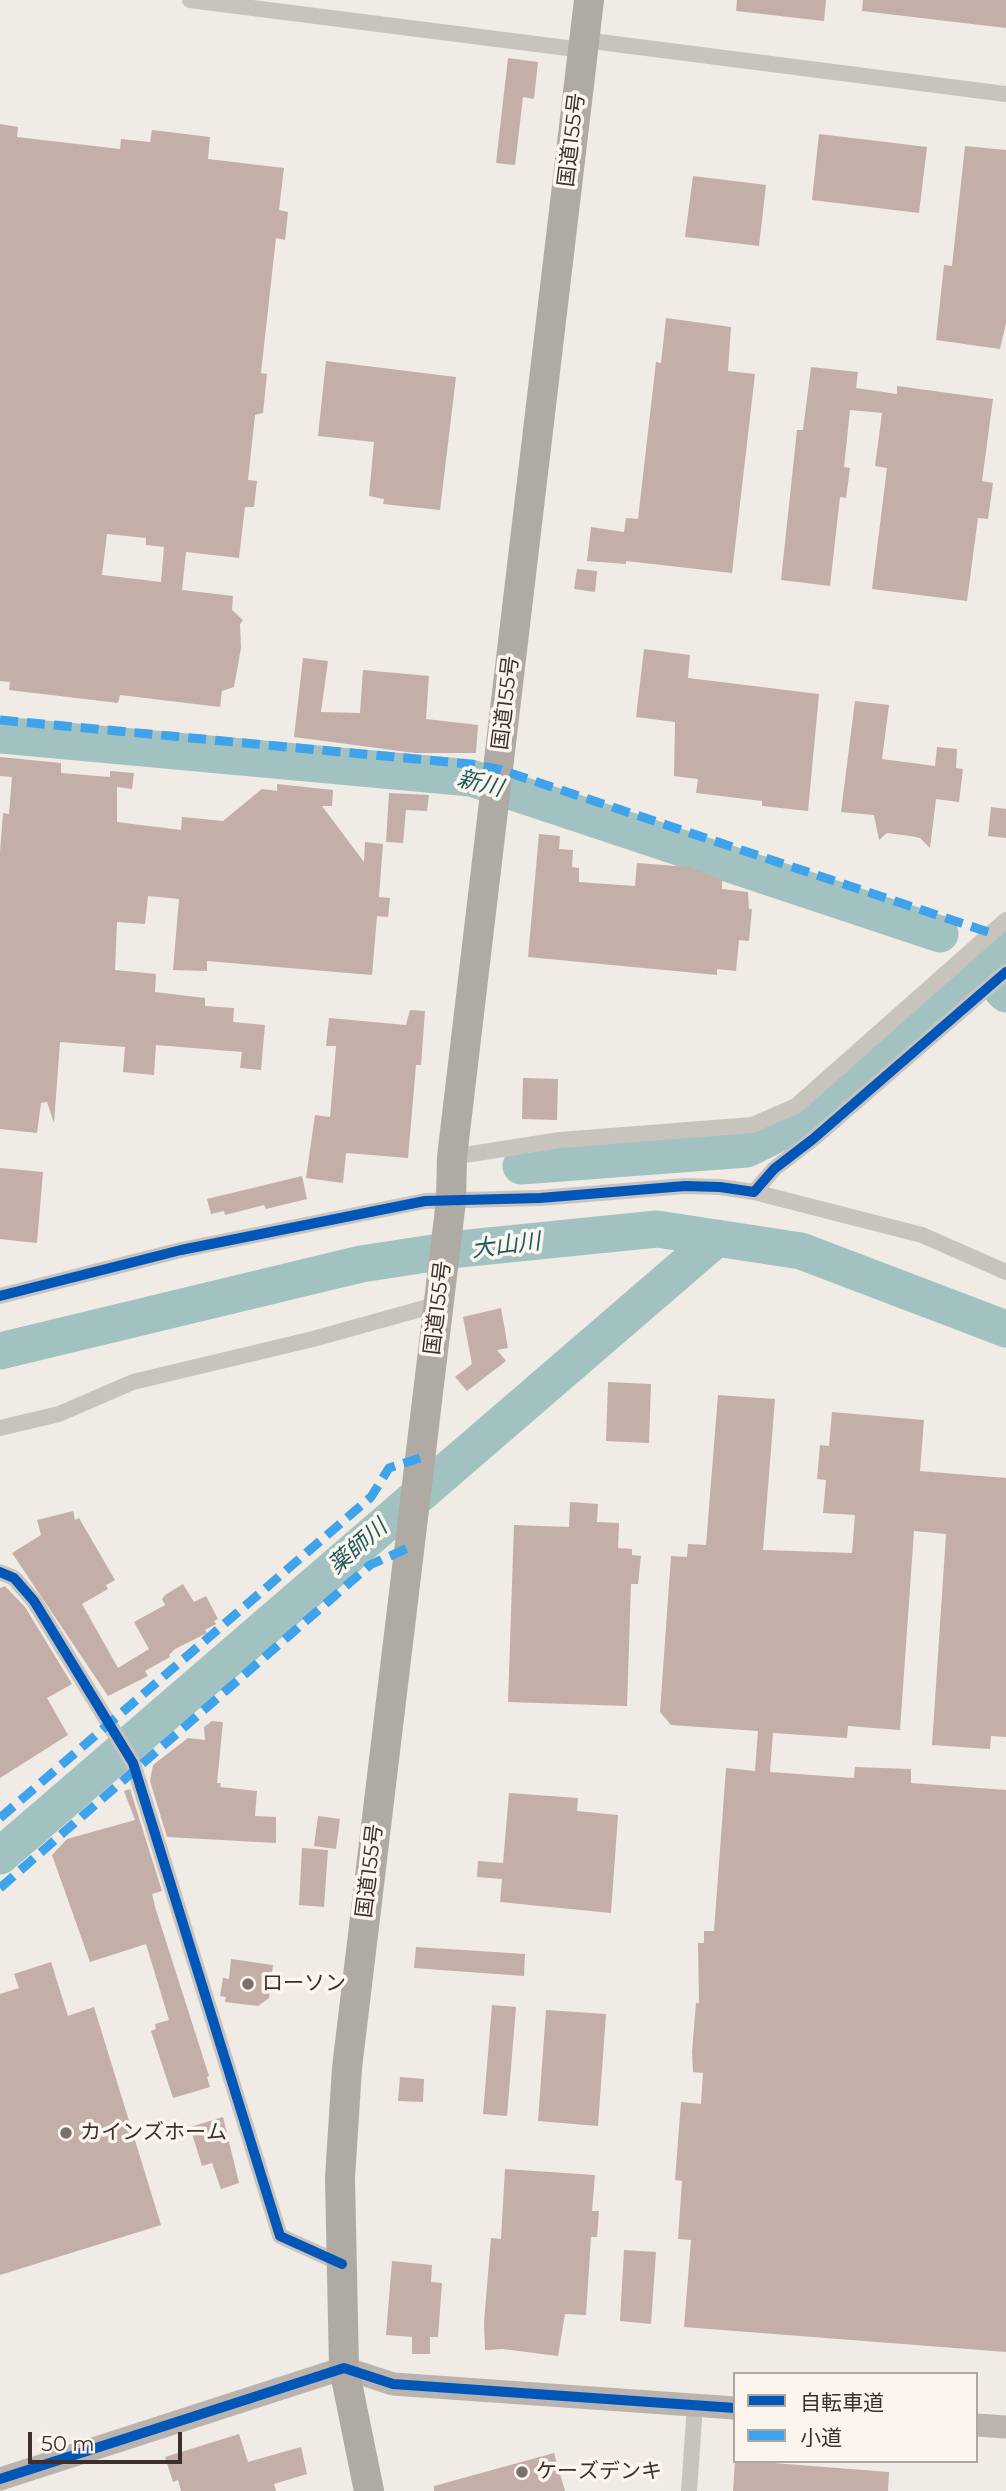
<!DOCTYPE html>
<html>
<head>
<meta charset="utf-8">
<style>
  body { margin:0 }
  #map { position:relative; width:1006px; height:2491px; overflow:hidden; background:#f0ebe5; font-family:Montserrat,"Noto Sans JP",sans-serif }
  canvas { display:block }
  .legend { position:absolute; left:733px; top:2372px; width:245px; height:91px; box-sizing:border-box; background:#fbf5ee; border:2px solid #aea6a0; margin:0; padding:9px 12px; list-style:none; font-size:21px; color:#3b302b }
  .legend li { display:flex; align-items:center; gap:14px; height:35px }
  .legend b { width:35px; border:2px solid #aea6a0 }
  .scale { position:absolute; left:28px; top:2432px; width:154px; height:32px; box-sizing:border-box; border:4px solid #3b302b; border-top:0; padding-left:9px; font-size:21px; line-height:24px; white-space:nowrap; color:#3b302b; -webkit-text-stroke:5px #fbf5ee; paint-order:stroke }
</style>
</head>
<body>
<div id="map">
<canvas width="1006" height="2491"></canvas>
<ul class="legend">
<li><b style="height:9px;background:#0057b8"></b>自転車道</li>
<li><b style="height:9px;background:#3fa3eb"></b>小道</li>
</ul>
<div class="scale">50 m</div>
</div>
<script>
const ctx = document.querySelector('canvas').getContext('2d');
ctx.lineJoin = 'round';
function trace(path, color, width, dash) { ctx.strokeStyle = color; ctx.lineWidth = width; ctx.lineCap = dash ? 'butt' : 'round'; ctx.setLineDash(dash || []); ctx.stroke(path); }
function fill(path, color) { ctx.fillStyle = color; ctx.fill(path, 'evenodd'); }
function drawText(font, color, halo, rows, align = 'center') {
  ctx.font = font + ' Montserrat,"Noto Sans JP",sans-serif'; ctx.lineWidth = 7; ctx.setLineDash([]); ctx.textBaseline = 'middle'; ctx.strokeStyle = halo; ctx.fillStyle = color; for (const [text, x, y, turn = 0] of rows) {
    ctx.save(); ctx.translate(x, y); ctx.rotate((+turn || 0) * Math.PI / 180); ctx.textAlign = isNaN(turn) ? turn : align; if (halo) ctx.strokeText(text, 0, 0); ctx.fillText(text, 0, 0); ctx.restore();
  }
}
const river = new Path2D(`
  M0,735l471,43 469,156
  M1002,990l4,4
  M521,1166l226,-17 54,-27 205,-179
  M0,1351l361,-87 98,-15 198,-20 144,22 205,78
  M0,1856l717,-618`);
const building = new Path2D(`
  M737,0h89l-2,21 -88,-10z
  M863,0h143v28l-144,-17z
  M508,58l30,4 -4,37 -11,-2 -8,68 -19,-2z
  M0,124l18,3 -1,10 103,12 1,-10 29,3 2,-12 58,7 -2,22 76,9 -5,42 9,2 -3,28 -9,-2 -15,135 6,1 -4,39 -8,2 -7,65 9,1 -3,26h-9l-6,51 -53,-6 -4,38 51,6 -1,14 11,10 -3,4 1,24 -7,39 -12,4 -2,16 -100,-12 -2,8 -109,-13 1,-8 -10,-1zM107,534l39,4v7l18,2 -3,35 -59,-7z
  M819,134l108,13 -8,66 -107,-13z
  M965,146l41,4v173l-6,26 -64,-9 8,-75 8,1z
  M693,176l73,9 -7,61 -74,-9z
  M666,318l65,9 -3,44 27,3 -23,199 -106,-12v3l-39,-3 4,-34 33,5 2,-14 12,1 18,-157 5,1z
  M326,361l130,16 -16,133 -57,-6 1,-5 -15,-3 5,-54 -56,-6z
  M811,367l47,5 -2,16 41,6v-8l96,13 -11,82 11,2 -5,36 -10,-1 -11,83 -95,-12 15,-121 -12,-2 7,-53 -32,-3 -6,57 6,1 -4,30 -6,-1 -10,89 -49,-6 16,-150h6z
  M577,569l20,2 -2,21 -21,-3z
  M644,649l46,6 -2,23 131,16 -11,117 -46,-5v-5l-66,-8 2,-14 -24,-3 1,-54 -39,-5z
  M303,658l25,3 -7,51 39,1 3,-43 66,6 -3,43 52,6 -2,28h-61l-121,-16z
  M855,701l34,4 -7,54 53,7 2,-19 20,2 -1,19 7,1 -4,33 -23,-3 -6,49 -10,-10 -10,-2 -23,-3 -8,7 -5,-25 -33,-3z
  M0,757l61,6v10l49,4v-6l24,2 -2,16 -15,-2v35l64,8 1,-13 41,4 39,-32 15,2v-7l56,6 -1,16h-10l42,56 1,-20 18,2 -4,53 11,1 -2,19 -11,-1 -5,59 -165,-14v10l-34,-1 6,-71 -31,-3 -3,28 -28,-2 -2,48 41,4 -1,18 50,6v8l29,2 -1,14 32,3 -4,45 -21,-2 2,-16 -86,-7 -2,30 -31,-3 2,-25 -65,-5 -6,81 -7,-21 -6,1 -4,30 -37,-4v-277l3,-39 6,1 3,-37 -12,-1z
  M389,793l40,2 -2,16 -21,-1 -3,33 -17,-1z
  M991,807l15,2v29l-18,-2z
  M539,834l21,2 -1,13 14,1 -1,17 7,1v14l56,4 2,-23 53,4 32,13v9l26,3 1,17h3l-3,32 -10,-1 -3,31 -19,-2v6l-189,-18z
  M410,1010l15,1 -4,54h-5l-8,93 -62,-5 -3,30 -37,-5 9,-63 15,2 6,-71h-10l3,-28 77,7z
  M523,1078l35,1 -1,41 -35,-1z
  M0,1168l43,4 -6,71 -37,-4z
  M302,1176l5,23 -41,10 -2,-4 -39,10 -1,-4 -13,3 -4,-15z
  M501,1308l7,40 -11,2 9,11 -39,30 -12,-14 17,-13 -9,-47z
  M608,1382l43,2 -2,59 -43,-2z
  M718,1395l57,4 -12,151 89,3 3,-38 -32,-2 3,-33 -9,-1 3,-34 9,1 3,-34 92,8 -4,51 86,7v259l-15,-1 -1,13 -58,-4 14,-211 -32,-3 -14,199 -52,-4 -1,12 -74,-5 -3,39 84,6 1,-11 56,2v14l95,7v562l-322,-25 7,-87 -13,-1 4,-58 -7,-1 6,-78 20,2 2,-31 -10,-1 -1,-20 4,-49h3l-1,-60h6v-12h10l12,-163 29,3 3,-40 -87,-6 -11,-13 11,-156 16,1 1,-13 18,1z
  M570,1502l28,2 -1,18 22,1 -1,25 14,1v6l9,1 -3,28h-7l-4,122 -119,-4 6,-177 55,2z
  M73,1511l2,9 4,-2 36,62 -9,5 2,4 -26,15 36,64 31,-19 -15,-27 31,-17 -3,-6 3,-4 18,-11 11,18 12,-6 12,23 -4,2 2,3 -11,6 2,3 -32,16 -6,6 1,2 -25,14 3,5 -40,20 -96,-143 29,-18 -4,-15z
  M5,1586l20,21 47,77 -25,14 21,37 -68,43v-190z
  M212,1721l11,1 -6,61h4l-1,4 37,4 -2,25 21,1v26l-109,-6 -17,-56 3,-16 35,-27 17,2 -1,-13z
  M130,1789l32,102 -10,3 4,16 53,166 -2,1 3,10 -37,11 -22,-67 5,-2 -1,-5 14,-4 -23,-76 -56,18 -38,-107 15,-16 68,-19 -11,-29z
  M509,1793l69,5 -1,13 41,4 -7,98 -111,-11 2,-23 -25,-2 1,-16 25,2z
  M318,1816l22,3 -4,30 -22,-3z
  M302,1848l26,2 -4,57 -25,-2z
  M416,1947l109,7 -1,22 -110,-8z
  M231,1959l42,6 -4,33 -11,8 -33,-4 1,-5 -6,-1 3,-18 6,1z
  M51,1962l17,54 26,-9 67,218 -161,50v-281l19,-6 -5,-14z
  M492,2005l24,2 -9,109 -24,-2z
  M546,2010l60,4 -8,112 -60,-5z
  M400,2077l24,2 -1,23 -25,-1z
  M223,2117l16,66 -18,6 -9,-26 -10,3 -12,-39z
  M505,2169l90,6 -3,36h7l-2,26h-6l-5,78 -21,-1 -7,42 -55,-7 -18,1 -1,-28 7,-84 10,1z
  M624,2250l32,2 -5,72 -31,-3z
  M392,2261l40,4 -1,17 11,1 -4,54h-8v17h-18v-17l-26,-2z
  M239,2434l9,28 53,-15 6,27 -33,10 2,7h-95l-3,-11 -5,2 -8,-25z
  M554,2453l11,38h-131v-5z
  M735,2460l154,12 -1,19h-155z`);
const street = new Path2D(`
  M190,0l393,50
  M584,40l422,54
  M452,1157l108,-17 192,-15 44,-19 210,-186
  M754,1192l168,43 84,37
  M0,1296l181,-46 244,-49 115,-3 145,-12 35,1 34,5 20,-23 39,-30 193,-167
  M0,1428l59,-14 74,-32 180,-43 126,-35
  M0,1572l14,6 20,23 99,162 147,473 62,28
  M689,2491l6,-86`);
const secondary = new Path2D(`
  M976,2425l30,2
  M0,2479l344,-111 49,16 342,24`);
const highway = new Path2D(`
  M369,2491l-25,-123 -4,-190 7,-110 104,-867 1,-44 137,-1157`);
const quiet = new Path2D(`
  M0,720l469,44 29,5 493,164
  M0,1818l371,-321 18,-29 31,-10
  M0,1888l370,-323 40,-18`);
const cycleway = new Path2D(`
  M0,1296l181,-46 244,-49 115,-3 145,-12 35,1 34,5 20,-23 39,-30 193,-167
  M0,1572l14,6 20,23 99,162 147,473 62,28
  M0,2479l344,-111 49,16 342,24`);
const markers = [
  [248,1984,7,"#7a716c"],
  [66,2133,7,"#7a716c"],
  [522,2472,7,"#7a716c"]
];
const streetNames = [
  ["国道155号",572,140,-83],
  ["国道155号",506,703,-83],
  ["国道155号",438,1308,-83],
  ["国道155号",370,1871,-83]
];
const poiNames = [
  ["ローソン",262,1984],
  ["カインズホーム",80,2133],
  ["ケーズデンキ",536,2472]
];
const waterNames = [
  ["新川",480,784,14],
  ["大山川",506,1246,-7],
  ["薬師川",358,1547,-41]
];
trace(river, '#a1c2c1', 37);
fill(building, '#c3afa7');
trace(street, '#c9c3be', 16);
trace(secondary, '#bab3ae', 23);
trace(highway, '#afaaa4', 30);
trace(quiet, '#3fa3eb', 9, [18, 9]);
trace(cycleway, '#0057b8', 10);
for (const [x, y, r, color] of markers) { const dot = new Path2D(); dot.arc(x, y, r, 0, 2 * Math.PI); ctx.fillStyle = color; ctx.fill(dot); trace(dot, '#fbf5ee', 2.5); }
drawText('21px', '#3b302b', '#fbf5ee', streetNames);
drawText('21px', '#3b302b', '#fbf5ee', poiNames, 'left');
drawText('italic 23px', '#1f5a5e', '#fbf5ee', waterNames);
</script>
</body>
</html>
